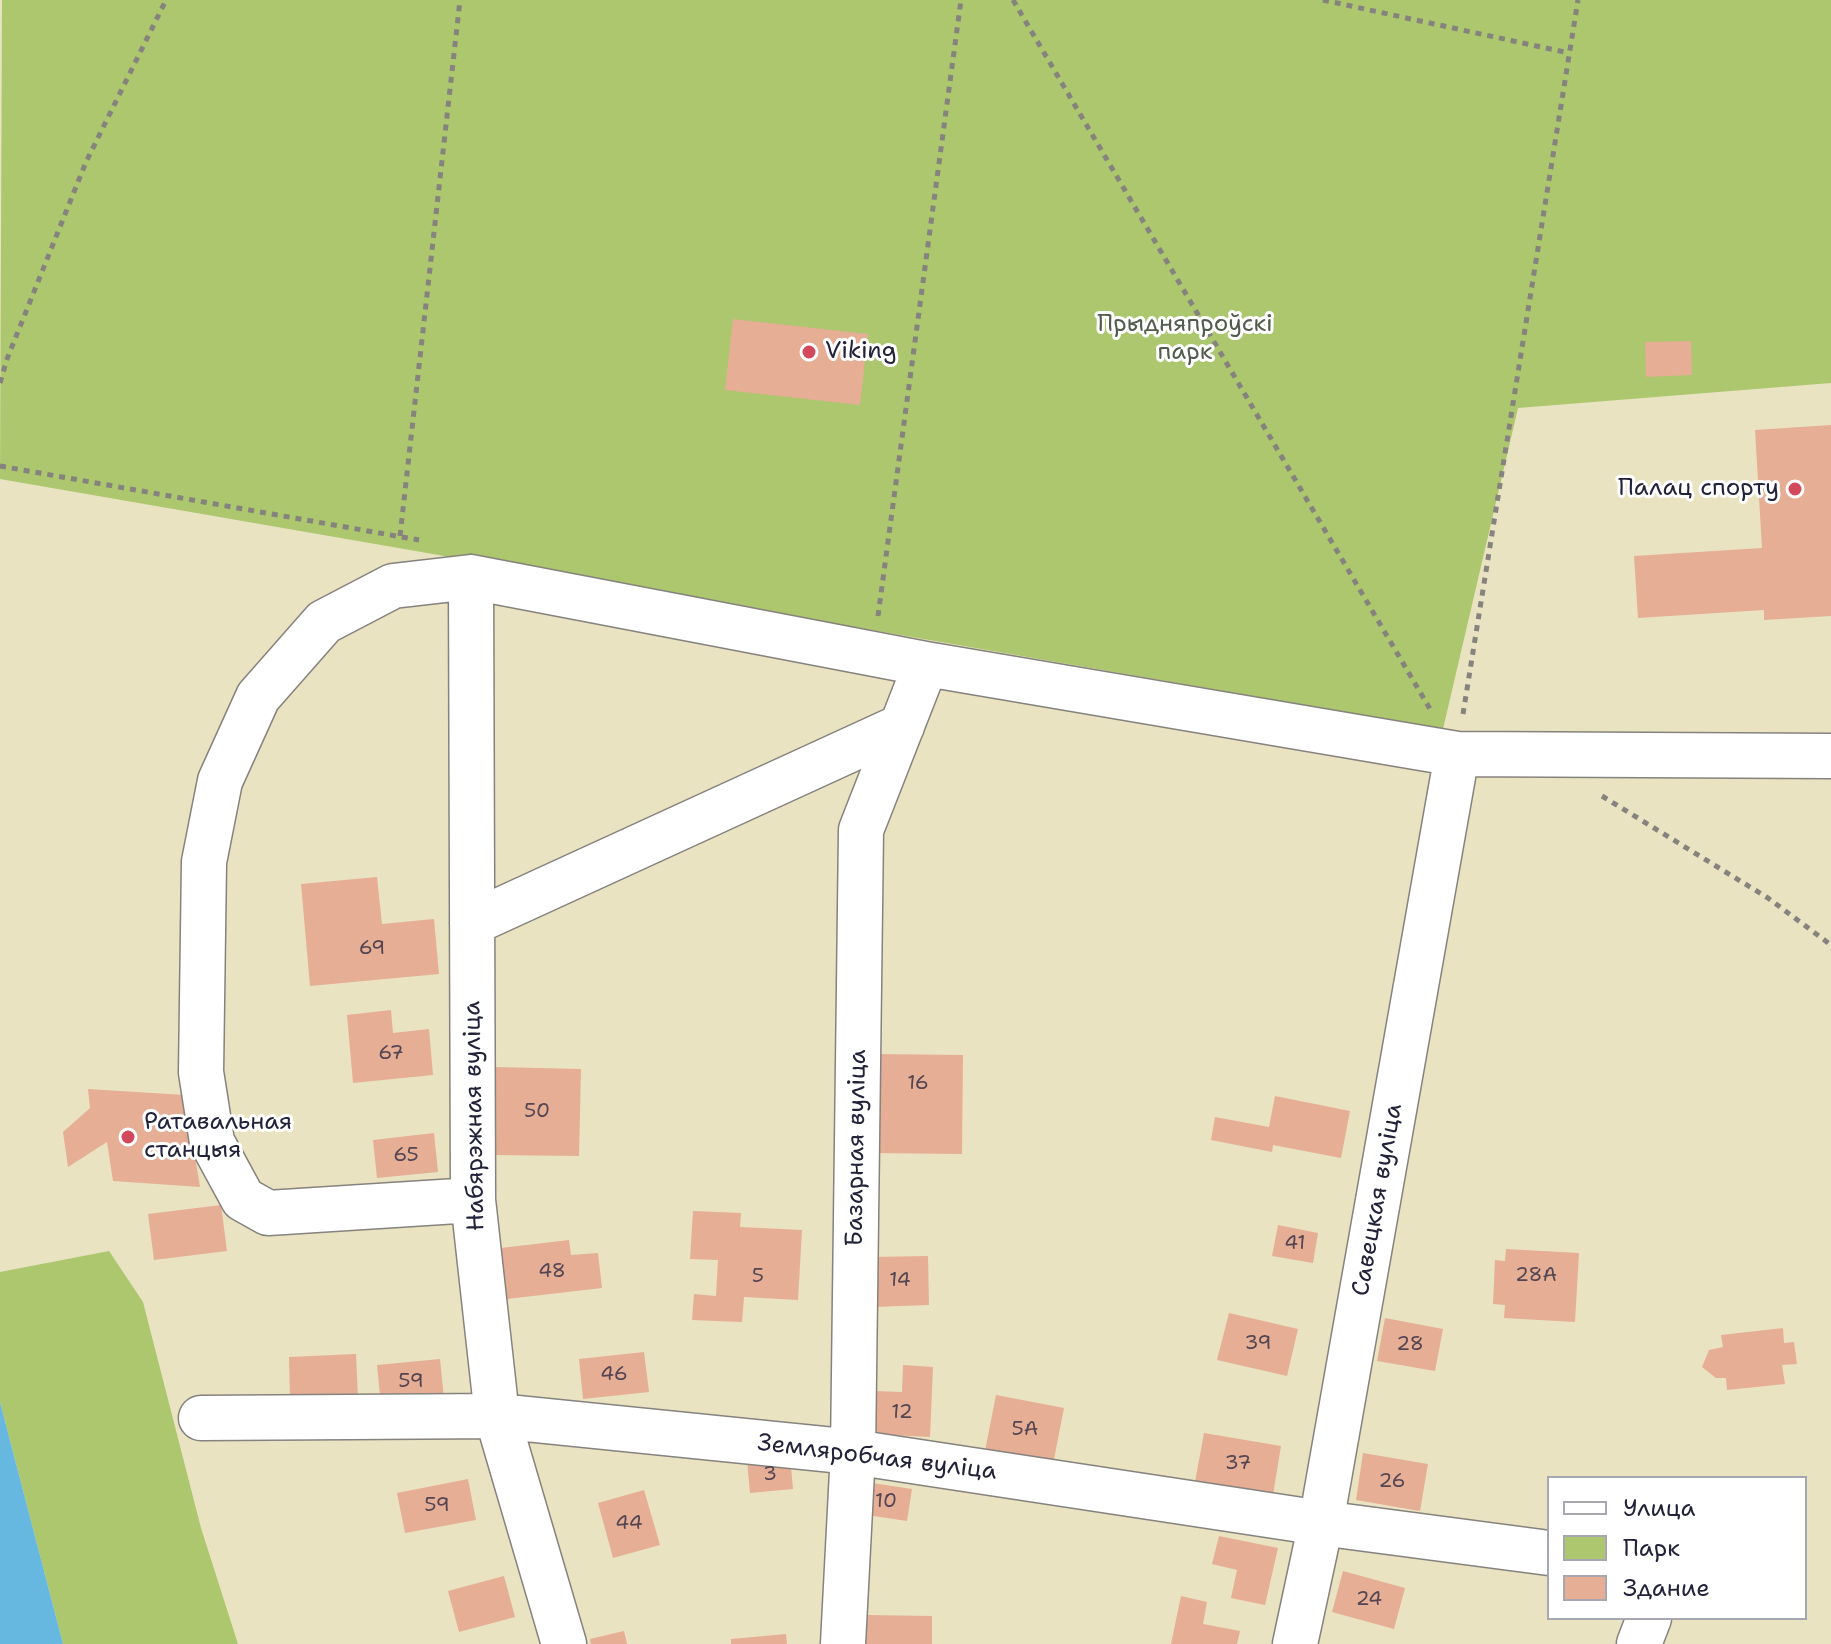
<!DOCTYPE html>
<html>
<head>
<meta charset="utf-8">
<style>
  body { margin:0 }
  #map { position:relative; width:1831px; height:1644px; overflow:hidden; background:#e9e3c2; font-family:"Shantell Sans",sans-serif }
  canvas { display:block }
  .legend { position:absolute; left:1547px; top:1476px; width:260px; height:144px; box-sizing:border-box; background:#fff; border:2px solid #a7a7b1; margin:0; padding:10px 14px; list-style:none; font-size:24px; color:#22223b }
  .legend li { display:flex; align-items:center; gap:16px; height:40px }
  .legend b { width:40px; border:2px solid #a7a7b1 }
</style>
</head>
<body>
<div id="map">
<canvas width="1831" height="1644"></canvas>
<ul class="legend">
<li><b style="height:10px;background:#fff"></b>Улица</li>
<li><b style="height:22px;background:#acc76e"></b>Парк</li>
<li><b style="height:22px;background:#e5ae95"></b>Здание</li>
</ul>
</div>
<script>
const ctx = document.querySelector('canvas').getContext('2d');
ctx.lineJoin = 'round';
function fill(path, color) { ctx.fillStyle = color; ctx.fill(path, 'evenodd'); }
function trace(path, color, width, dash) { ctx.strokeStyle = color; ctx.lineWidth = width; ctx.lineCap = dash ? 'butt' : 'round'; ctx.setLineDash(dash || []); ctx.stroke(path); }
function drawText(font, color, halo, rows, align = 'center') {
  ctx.font = font + ' "Shantell Sans",sans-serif'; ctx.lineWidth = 6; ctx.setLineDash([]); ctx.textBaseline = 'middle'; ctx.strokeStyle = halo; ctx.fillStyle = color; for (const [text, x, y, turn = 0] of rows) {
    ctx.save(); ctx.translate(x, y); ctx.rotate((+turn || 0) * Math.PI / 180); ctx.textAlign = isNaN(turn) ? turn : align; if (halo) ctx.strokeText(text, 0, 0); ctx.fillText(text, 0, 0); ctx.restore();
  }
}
const green = new Path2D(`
  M2,0h1829v383l-313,25 -75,321 -1443,-250z
  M109,1251l34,51 58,226 37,116h-175l-63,-242v-130z`);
const water = new Path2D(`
  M0,1402l63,242h-63z`);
const building = new Path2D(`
  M733,319l135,15 -8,71 -135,-15z
  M1691,341l1,34 -46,2 -1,-35z
  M1831,425v191l-67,4v-10l-126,8 -4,-62 128,-8 -7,-118z
  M377,877l5,47 52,-5 5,55 -129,12 -9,-102z
  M391,1010l2,23 36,-4 4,46 -80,8 -6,-68z
  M873,1054l90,1 -1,99 -94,-1z
  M494,1067l87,2 -2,87 -86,-1z
  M88,1089l97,6 15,92 -87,-6 -6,-39 -39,25 -5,-35 27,-24z
  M1275,1096l75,15 -9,47 -68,-13 -1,7 -61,-12 4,-23 54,10z
  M434,1133l4,39 -61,6 -4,-38z
  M221,1205l6,46 -73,9 -6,-46z
  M693,1211l48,2 -1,14 62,3 -4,70 -54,-3 -2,25 -50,-2 2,-26 22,2 2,-36 -28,-1z
  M1278,1225l40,8 -5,30 -41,-7z
  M569,1240l2,15 27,-2 4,35 -95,11 -6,-51z
  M1506,1249l73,4 -4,69 -71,-4 1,-13 -12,-1 2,-44 10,1z
  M928,1256l1,49 -56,2 -1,-50z
  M1229,1313l69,16 -11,47 -70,-16z
  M1385,1318l58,11 -8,42 -58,-10z
  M1783,1328l1,15 10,-1 3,22 -15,1 3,19 -58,6 -1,-12h-10l-14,-11 7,-17 14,-3 -2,-12z
  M644,1352l5,40 -66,7 -4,-40z
  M356,1354l2,44 -68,2 -1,-43z
  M440,1359l4,40 -63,6 -4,-40z
  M903,1365l30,2 -3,70 -58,-3 2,-43 28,1z
  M996,1395l68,13 -11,56 -68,-13z
  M1204,1433l77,13 -8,49 -78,-13z
  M1363,1453l65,11 -8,47 -64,-11z
  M790,1456l3,33 -43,4 -3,-33z
  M468,1479l8,41 -71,13 -8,-40z
  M865,1482l47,7 -5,32 -47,-7z
  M644,1490l16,55 -47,13 -15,-55z
  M1219,1536l59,12 -13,57 -34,-7 6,-28 -25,-6z
  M1343,1571l62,17 -11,41 -62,-17z
  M504,1576l11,41 -56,15 -11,-41z
  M1181,1596l26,6 -4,22 37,7 -3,13h-66z
  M867,1615l65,1v28h-66z
  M624,1631l3,13h-36l-1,-5z
  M786,1634l1,10h-56v-5z`);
const path = new Path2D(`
  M1013,0l417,709
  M1323,0l246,53
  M0,383l7,-24 79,-197 80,-162
  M0,466l419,74
  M400,536l60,-536
  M878,616l83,-616
  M1463,714l115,-714
  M1602,796l166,102 63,47`);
const minor = new Path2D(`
  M471,577l2,623 24,216 67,228
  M472,923l430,-197
  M473,1200l-205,13 -25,-14 -31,-57 -11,-70 3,-210 16,-81 38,-84 66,-75 69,-36 78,-9 455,87 531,90 374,2
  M201,1418l296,-2 356,36 468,71 228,30
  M843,1644l10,-192 8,-622 65,-166
  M1295,1644l26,-121 136,-769
  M1639,1644l10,-26`);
const markers = [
  [809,352,8,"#d1495b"],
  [1795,489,8,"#d1495b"],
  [128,1137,8,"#d1495b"]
];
const numberNames = [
  ["69",372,949],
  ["67",391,1054],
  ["16",918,1084],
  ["50",537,1112],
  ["65",406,1156],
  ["41",1295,1244],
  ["48",552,1272],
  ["28А",1536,1276],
  ["5",758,1277],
  ["14",900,1281],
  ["39",1258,1344],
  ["28",1410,1345],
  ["46",614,1375],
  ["59",411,1382],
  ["12",902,1413],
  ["5А",1025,1430],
  ["37",1238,1464],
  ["3",770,1475],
  ["26",1392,1482],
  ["10",886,1502],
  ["59",437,1506],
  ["44",629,1524],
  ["24",1369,1600]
];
const parkNames = [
  ["Прыдняпроўскі",1185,325],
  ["парк",1185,353]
];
const poiNames = [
  ["Viking",825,352],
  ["Палац спорту",1779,489,"right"],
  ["Ратавальная",144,1123],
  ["станцыя",144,1151]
];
const streetNames = [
  ["Набярэжная вуліца",475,1116,-91],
  ["Базарная вуліца",857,1148,-89],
  ["Савецкая вуліца",1378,1200,-80],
  ["Земляробчая вуліца",877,1458,7]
];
fill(green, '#acc76e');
fill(water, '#66b8e1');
fill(building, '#e5ae95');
trace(minor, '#86827e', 47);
trace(path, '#86827e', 5, [6, 6]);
trace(minor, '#fff', 44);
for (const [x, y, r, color] of markers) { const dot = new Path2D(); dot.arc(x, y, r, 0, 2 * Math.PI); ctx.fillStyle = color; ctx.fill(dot); trace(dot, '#fff', 3); }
drawText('20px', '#534552', null, numberNames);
drawText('24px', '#525c4d', '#fff', parkNames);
drawText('24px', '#22223b', '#fff', poiNames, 'left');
drawText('24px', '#22223b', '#fff', streetNames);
</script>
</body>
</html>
